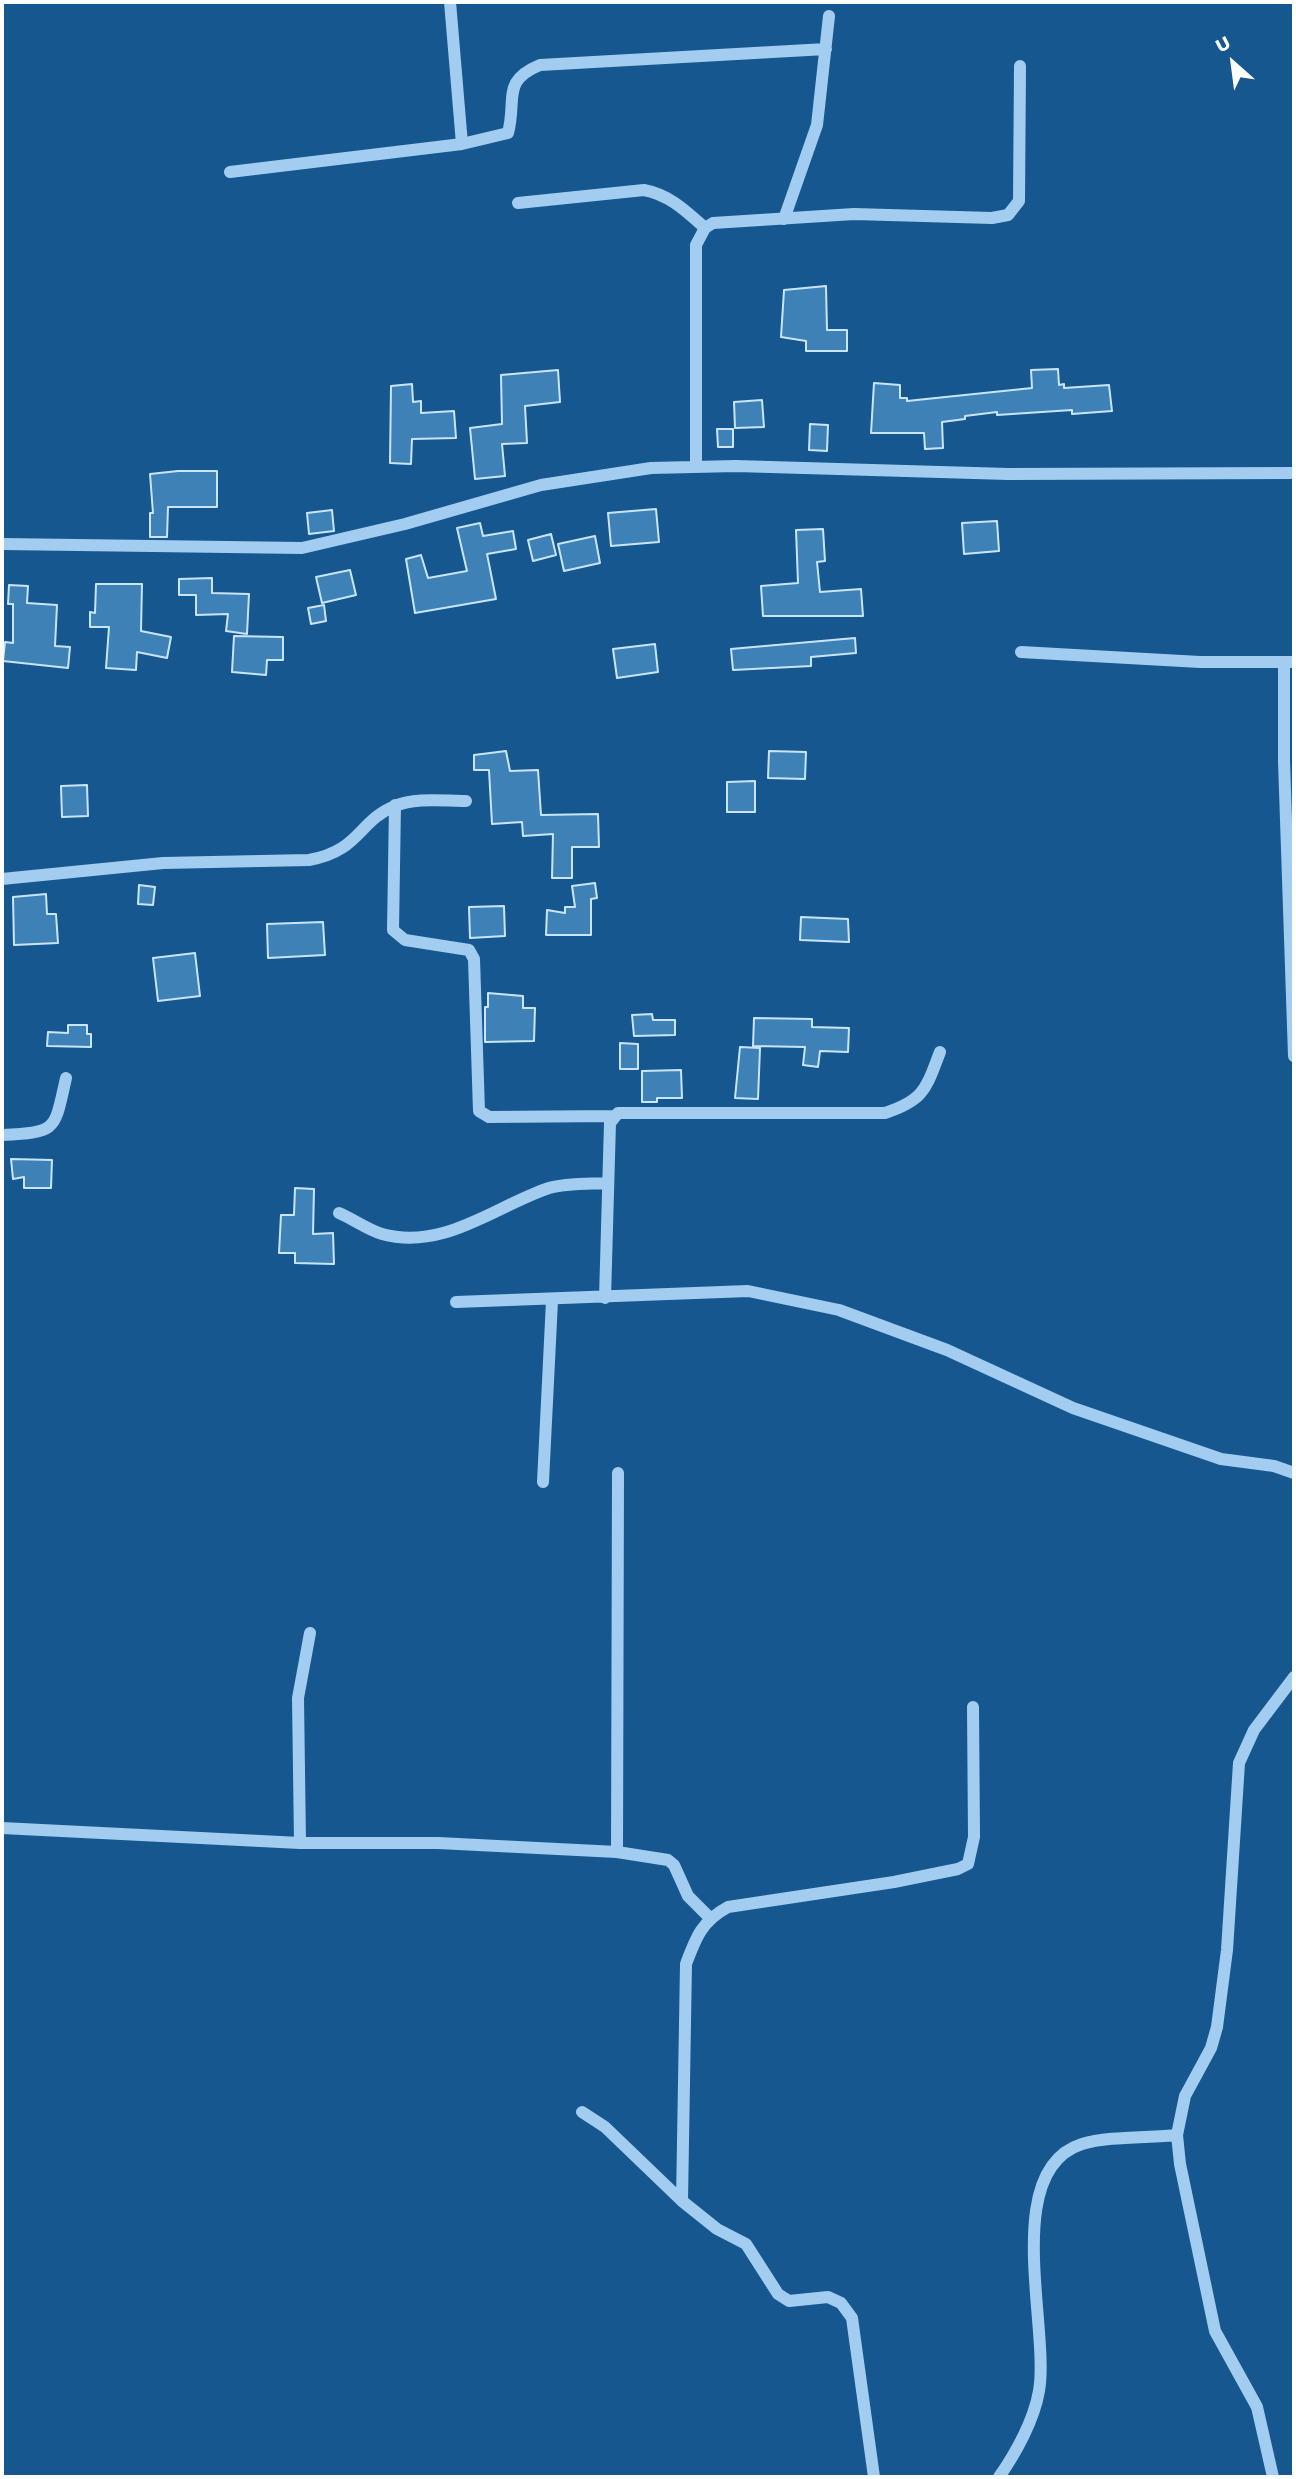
<!DOCTYPE html>
<html>
<head>
<meta charset="utf-8">
<style>
  body { margin:0 }
  #map { position:relative; width:1296px; height:2479px; overflow:hidden; background:#16578f; font-family:"Work Sans",sans-serif }
  canvas { display:block }
  .frame { position:absolute; inset:0; border:4px solid #fff; pointer-events:none }
  .north { position:absolute; left:1198px; top:28px; width:70px; height:70px; -webkit-text-stroke:5px #16578f; paint-order:stroke; rotate:332deg; font-size:19px; font-weight:700; line-height:28px; text-align:center; color:#fff }
  .north::after { content:''; display:block; margin:auto; width:24px; height:32px; background:#fff; clip-path:polygon(50% 0,100% 100%,50% 72%,0 100%) }
</style>
</head>
<body>
<div id="map">
<canvas width="1296" height="2479"></canvas>
<div class="frame"></div>
<div class="north">U</div>
</div>
<script>
const ctx = document.querySelector('canvas').getContext('2d');
ctx.lineJoin = 'round';
function fill(path, color) { ctx.fillStyle = color; ctx.fill(path, 'evenodd'); }
function trace(path, color, width, dash) { ctx.strokeStyle = color; ctx.lineWidth = width; ctx.lineCap = dash ? 'butt' : 'round'; ctx.setLineDash(dash || []); ctx.stroke(path); }
const building = new Path2D(`
  M826,286l1,44h20v21h-41v-10l-25,-4 3,-47z
  M1058,369l1,16 5,-1v4l45,-3 3,26 -40,3v-4l-75,5v-3l-32,4v3l-23,3 1,26 -18,1 -1,-16h-53l3,-50 26,2v13h7v3l125,-13 -1,-18z
  M558,370l2,32 -35,4 2,37 -25,1 3,32 -30,3 -5,-51 32,-4 -1,-49z
  M412,384l1,18 8,-1v12l33,-2 2,27 -44,1 -1,25 -21,-1 1,-77z
  M762,400l2,27 -29,1 -1,-26z
  M810,424l18,1 -1,26 -18,-1z
  M717,429h16v18h-15z
  M178,471h39v36h-49l-1,30h-17v-24h3l-3,-39z
  M656,509l3,33 -48,4 -3,-33z
  M332,510l2,21 -25,3 -2,-21z
  M997,521l2,30 -35,3 -2,-31z
  M480,523l3,13 30,-5 3,18 -29,5 9,45 -81,14 -9,-54 15,-4 7,23 39,-7 -10,-43z
  M823,529l2,32 -8,1 3,30 41,-3 2,27h-100l-2,-30 37,-3 -2,-53z
  M551,534l5,21 -23,6 -5,-21z
  M595,536l5,27 -36,8 -6,-27z
  M350,570l6,25 -34,8 -6,-26z
  M212,578v15l37,1 -2,40 -21,-3 2,-17 -32,1v-20h-17v-16z
  M96,584h46l-1,47 30,6 -4,21 -30,-6 -1,18 -30,-2 3,-41h-19v-15l5,1z
  M9,585l19,1 -1,17 30,2 -2,41 15,1 -2,21 -65,-7 2,-19 8,1v-39h-5z
  M324,605l2,16 -15,3 -3,-16z
  M234,636l49,1v23h-16l-1,15 -34,-3z
  M855,638l1,15 -45,4v9l-78,4 -2,-21z
  M655,644l3,28 -41,6 -4,-29z
  M506,751l4,20 28,-1 3,45 57,-1 1,33h-27v31h-20l1,-44 -30,2 -1,-14 -30,2 -3,-54h-15v-15z
  M769,751l37,1 -1,27 -37,-1z
  M755,781v31h-28v-30z
  M87,785l1,31 -26,1 -1,-31z
  M595,883l2,15 -6,1v36h-45l1,-25 18,3v-6h10l-3,-21z
  M139,885l16,2 -2,18 -15,-1z
  M46,894l1,20h9l2,29 -44,2 -1,-48z
  M504,906l1,30 -35,2 -1,-31z
  M801,917l47,2 1,23 -49,-2z
  M323,922l2,33 -57,3 -1,-34z
  M195,953l5,43 -42,5 -5,-43z
  M488,993l35,3v12h12l-1,33 -49,1v-35h3z
  M652,1014l1,6h22v15l-41,1 -2,-21z
  M754,1018l58,1v8l37,1 -1,24 -28,-1 -2,16 -15,-2 2,-18 -52,-1z
  M68,1025h19v9h4v13l-44,-1 1,-14 20,1z
  M620,1043l18,1v25h-18z
  M740,1047l20,1 -2,51 -23,-1z
  M681,1070l1,28h-25v4h-15v-31z
  M11,1159l41,1 -1,28h-27v-11l-11,2z
  M295,1188l19,1 -1,45 20,-1 1,31 -39,-1v-10h-16l2,-38h13z`);
const minor = new Path2D(`
  M450,2l12,142 46,-11c9,-34 -7,-52 32,-68l286,-16
  M230,172l232,-28
  M518,203l126,-13c26,5 42,21 61,38
  M784,219l33,-94 12,-109
  M696,466v-221l9,-17 8,-5 141,-9 138,4 16,-3 11,-14 1,-135
  M2,544l300,4 103,-24 136,-39 110,-17 85,-2 272,8 286,-1
  M1021,652l179,10h94
  M1284,663v98l10,295
  M395,805l-2,125 12,10 64,10 5,9 5,152 10,6 124,-1
  M2,879l161,-16 146,-3c51,-9 49,-39 86,-54 20,-9 49,-5 71,-5
  M2,1135c56,-3 52,-4 64,-57
  M339,1213c14,6 29,17 43,21 62,17 113,-28 167,-46 17,-5 41,-4 59,-5
  M605,1298l5,-175 8,-10h267c40,-13 41,-25 55,-61
  M456,1302l292,-11 91,19 108,40 126,58 148,51 53,7 20,7
  M543,1482l9,-181
  M2,1828l298,15h138l179,9 51,8 6,5 14,31 21,21
  M300,1843l-2,-145 12,-65
  M617,1852l1,-379
  M582,2112l23,15 77,74 35,28 29,15 32,50 11,7 39,-4 13,6 11,15 22,159
  M682,2201l4,-237c10,-27 16,-43 42,-57l166,-25 64,-13 10,-5 6,-27 -1,-130
  M999,2477c17,-24 35,-57 40,-86 11,-63 -39,-221 43,-247 26,-8 67,-6 95,-9
  M1273,2477l-16,-70 -42,-76 -35,-167 -3,-29 8,-39 26,-48 6,-21 10,-77 12,-187 15,-33 40,-53`);
fill(building, '#3e81b7');
trace(building, '#c9e5fb', 2);
trace(minor, '#a2cdf0', 12);
</script>
</body>
</html>
